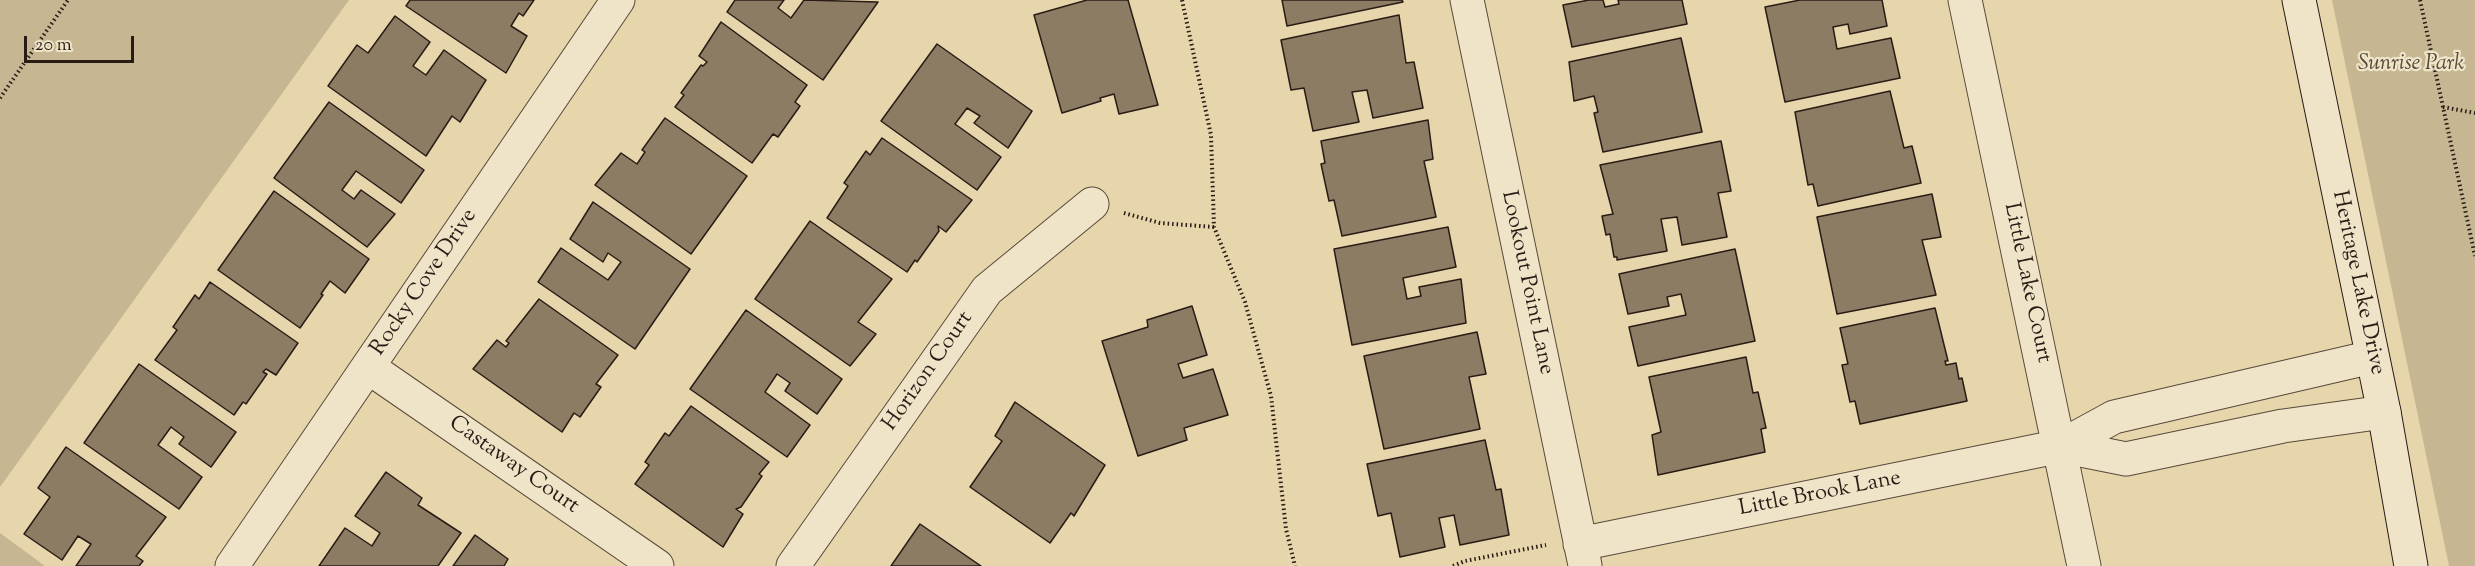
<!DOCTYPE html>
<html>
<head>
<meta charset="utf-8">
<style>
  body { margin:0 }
  #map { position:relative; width:2475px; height:566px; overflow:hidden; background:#e7d5ab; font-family:"Sorts Mill Goudy",serif }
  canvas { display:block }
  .scale { position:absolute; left:24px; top:36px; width:110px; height:27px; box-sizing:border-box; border:3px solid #291c16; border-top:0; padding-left:8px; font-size:18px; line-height:21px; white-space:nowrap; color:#291c16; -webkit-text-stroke:4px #efe4c8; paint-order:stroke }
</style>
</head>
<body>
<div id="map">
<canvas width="2475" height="566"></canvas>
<div class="scale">20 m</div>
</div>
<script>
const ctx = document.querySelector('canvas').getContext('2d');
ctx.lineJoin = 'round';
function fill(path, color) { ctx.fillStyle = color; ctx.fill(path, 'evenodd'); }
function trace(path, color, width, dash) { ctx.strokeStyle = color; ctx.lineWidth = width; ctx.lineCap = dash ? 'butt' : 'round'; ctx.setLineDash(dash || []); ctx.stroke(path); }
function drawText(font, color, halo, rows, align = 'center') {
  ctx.font = font + ' "Sorts Mill Goudy",serif'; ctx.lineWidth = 4.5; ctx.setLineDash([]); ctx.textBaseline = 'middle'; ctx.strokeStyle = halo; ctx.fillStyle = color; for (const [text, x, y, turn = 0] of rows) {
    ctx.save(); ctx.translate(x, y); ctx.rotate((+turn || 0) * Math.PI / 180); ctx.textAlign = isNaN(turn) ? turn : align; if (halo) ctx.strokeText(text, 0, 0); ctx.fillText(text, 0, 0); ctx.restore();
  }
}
const green = new Path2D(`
  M0,0h349l-349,487z
  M2332,0h143v566h-26z
  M0,533l45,33h-45z`);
const building = new Path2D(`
  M410,0h124l-11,16 -4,-3 -8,13 16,10 -21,37 -100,-67z
  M735,0h49l-6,8 13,10 13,-18 74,2 -55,78 -96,-68z
  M1087,0h41l30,105 -39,9 -5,-20 -14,4 1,3 -39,12 -28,-98z
  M1282,0h120l1,2 -116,24z
  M1589,0h14l2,7 14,-3 -1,-4h64l5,24 -115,23 -9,-42z
  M1800,0h82l5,26 -37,8 -2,-10 -15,3 4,22 54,-11 9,40 -115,24 -20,-95z
  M1399,15l7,48 8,-1 9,46 -50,10 -6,-28 -15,2 7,30 -46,9 -9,-43 -13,2 -10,-50z
  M395,16l35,26 -17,24 13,9 18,-25 42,30 -26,42 -8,-6 -26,40 -98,-70 29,-41 11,8z
  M721,22l86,63 -12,17 5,4 -22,31 -5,-3 -21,29 -77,-56 9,-12 -3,-2 20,-28 2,1 4,-4 -8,-6z
  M1681,38l21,94 -99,20 -9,-39 4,-1 -4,-16 -20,5 -5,-39z
  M937,44l95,67 -24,37 -34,-25 6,-7 -13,-8 -12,16 46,33 -24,33 -96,-69z
  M1890,91l14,57 8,-2 9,37 -103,23 -5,-22 -5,1 -13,-73z
  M329,102l95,68 -23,33 -45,-32 -14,19 12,9 7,-9 34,24 -28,33 -93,-69z
  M665,118l82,58 -56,78 -96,-69 26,-32 16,11 8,-12 -3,-2z
  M1428,120l5,39 -9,2 12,56 -94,19 -8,-36 -5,1 -8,-37 4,-1 -4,-22z
  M882,138l90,62 -26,32 -8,-6 1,5 -22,31 -2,-2 -8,12 -80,-54 21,-32 -4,-3 22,-32 4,4z
  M1721,141l10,50 -13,2 9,44 -45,8 -5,-28 -16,2 6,32 -50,9v-3h-3l-4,-23 -4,1 -4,-19 11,-2 -13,-49z
  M274,191l95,68 -24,34 -15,-12 -9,13 2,1 -23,33 -82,-58z
  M1932,194l9,43 -19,3 14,55 -99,19 -20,-97z
  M593,202l97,67 -55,80 -97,-67 23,-34 47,32 13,-18 -13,-9 -5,9 -33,-23z
  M810,221l82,58 -34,43 18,12 -26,32 -95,-67z
  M1448,227l8,40 -53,11 4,21 14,-3 -2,-9 42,-8 5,44 -114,22 -18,-96z
  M1735,249l20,92 -117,25 -9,-39 57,-12 -5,-21 -14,3 2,9 -41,8 -9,-40z
  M210,282l88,61 -22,32 -10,-6 -3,3 4,2 -21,30 -3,-2 -9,13 -79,-55 22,-30 -4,-3 22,-32 4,4z
  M539,299l79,56 -22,29 5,3 -21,30 -6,-4 -12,19 -89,-63 24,-29 9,7 3,-4 -3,-2z
  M1192,306l15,49 -29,9 5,14 30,-9 15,46 -44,13 3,12 -49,16 -36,-115 46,-14 -1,-7z
  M1935,308l13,53h-3l1,4 10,-2 3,16 3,-1 5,23 -107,23 -5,-23 -5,1 -8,-37 6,-1 -8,-36z
  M746,310l96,69 -25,35 -32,-23 5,-8 -13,-9 -12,18 45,33 -23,32 -97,-68z
  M1477,332l9,42 -17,3 11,52 -96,20 -20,-93z
  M1746,357l7,36 5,-1 8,36 -5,1 4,23 -107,23 -6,-40 9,-3 -12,-55z
  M139,364l97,68 -25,35 -32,-23 5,-7 -13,-10 -13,18 44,32 -23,32 -95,-66z
  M1015,402l90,63 -31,51 -3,-3 -21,30 -80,-56 32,-46 -7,-5z
  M691,406l78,56 -10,12 3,2 -21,31 -5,2 7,5 -20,33 -88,-63 14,-19 -4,-3 20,-29 4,3z
  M1485,440l11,50 5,-1 8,46 -49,10 -6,-30 -15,3 6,29 -45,10 -9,-44 -13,3 -11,-52z
  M66,447l100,70 -30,39 7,5 -4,5h-63l15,-22 -13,-8 -16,24 -38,-26 26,-37 -12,-9z
  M386,472l36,26 -4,7 43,28 -23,33h-119l26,-38 27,18 8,-13 -25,-17z
  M920,524l61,42h-90z
  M475,535l33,24 -4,7h-51z`);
const path = new Path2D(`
  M1182,0l29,135 3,92 31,75 26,94 15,133 9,37
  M2420,0l55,256
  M0,98l68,-98
  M2443,107l32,6
  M1124,213l36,10 54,4
  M1453,566l12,-5 81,-16`);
const street = new Path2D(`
  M1467,0l118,565
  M1965,0l119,566
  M368,367l289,199
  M2061,446l65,13 157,-33 101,-14
  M1580,544l481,-98 53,-29 258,-60
  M232,566l386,-566
  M793,566l194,-276 105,-86`);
const secondary = new Path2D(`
  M2299,0l85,412 27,154`);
const parkNames = [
  ["Sunrise Park",2411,65]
];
const streetNames = [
  ["Rocky Cove Drive",425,283,-56],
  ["Lookout Point Lane",1526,283,78],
  ["Little Lake Court",2026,283,78],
  ["Heritage Lake Drive",2357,283,78],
  ["Horizon Court",929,372,-55],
  ["Castaway Court",513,466,35],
  ["Little Brook Lane",1820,495,-11]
];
fill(green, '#c7b692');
fill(building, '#8c7c63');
trace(building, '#291c16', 1.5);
trace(street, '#584a3b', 35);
trace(secondary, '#291c16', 35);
trace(path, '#291c16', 4, [1.5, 3]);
trace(street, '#efe4c8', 33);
trace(secondary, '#efe4c8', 33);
drawText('italic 22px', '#584a3b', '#efe4c8', parkNames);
drawText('22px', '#291c16', '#efe4c8', streetNames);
</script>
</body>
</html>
